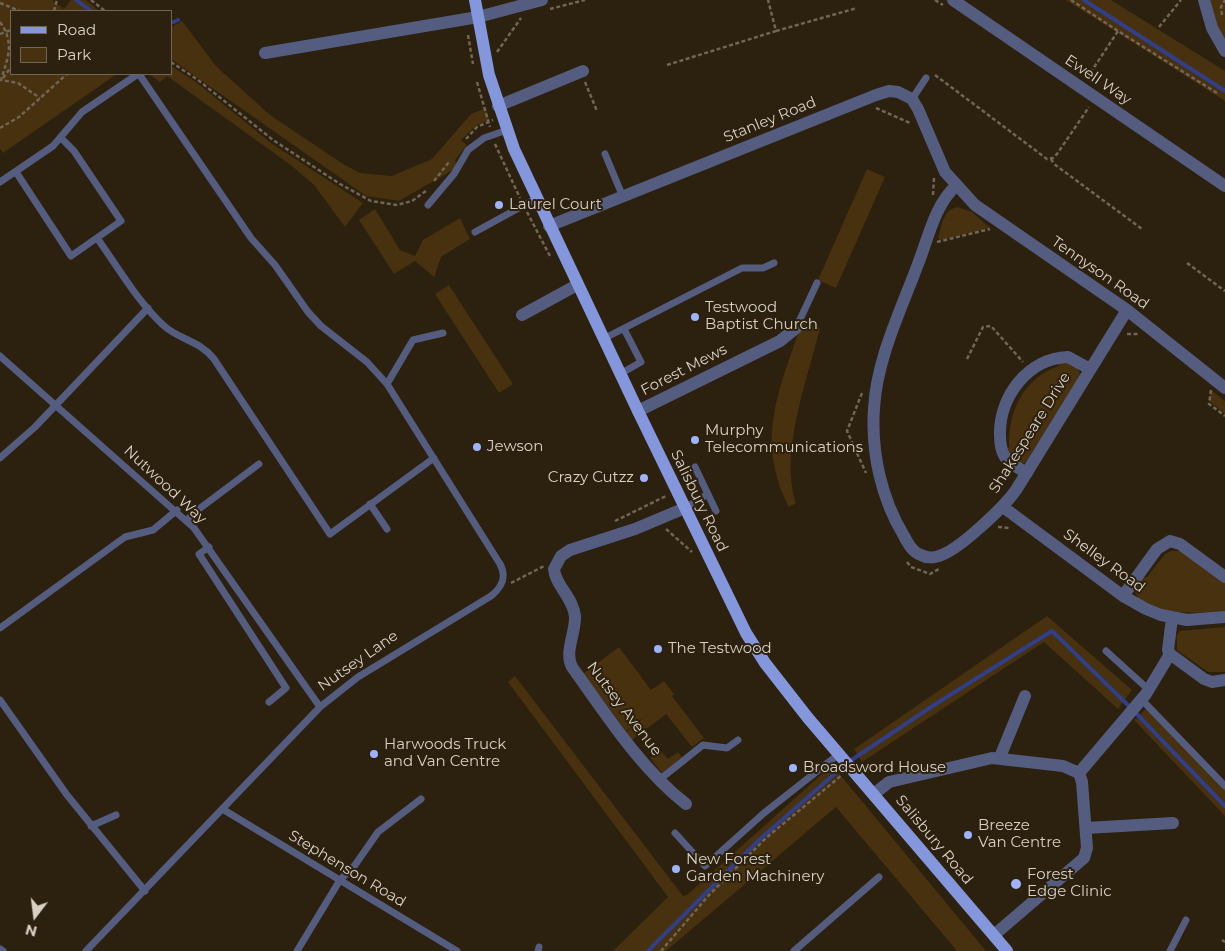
<!DOCTYPE html>
<html>
<head>
<meta charset="utf-8">
<style>
  body { margin:0 }
  #map { position:relative; width:1225px; height:951px; overflow:hidden; background:#2c200e; font-family:Montserrat,sans-serif }
  canvas { display:block }
  .legend { position:absolute; left:10px; top:10px; width:162px; height:65px; box-sizing:border-box; background:#2c200e; border:1px solid #716758; margin:0; padding:6px 9px; list-style:none; font-size:15px; color:#d9d1c6 }
  .legend li { display:flex; align-items:center; gap:10px; height:25px }
  .legend b { width:25px; border:1px solid #716758 }
  .north { position:absolute; left:10px; top:891px; width:50px; height:50px; -webkit-text-stroke:4px #2c200e; paint-order:stroke; rotate:195deg; font-size:14px; font-weight:700; line-height:20px; text-align:center; color:#d9d1c6 }
  .north::after { content:''; display:block; margin:auto; width:18px; height:22px; background:#d9d1c6; clip-path:polygon(50% 0,100% 100%,50% 72%,0 100%) }
</style>
</head>
<body>
<div id="map">
<canvas width="1225" height="951"></canvas>
<ul class="legend">
<li><b style="height:6px;background:#8597dc"></b>Road</li>
<li><b style="height:14px;background:#47310e"></b>Park</li>
</ul>
<div class="north">N</div>
</div>
<script>
const ctx = document.querySelector('canvas').getContext('2d');
ctx.lineJoin = 'round';
function fill(path, color) { ctx.fillStyle = color; ctx.fill(path, 'evenodd'); }
function trace(path, color, width, dash) { ctx.strokeStyle = color; ctx.lineWidth = width; ctx.lineCap = dash ? 'butt' : 'round'; ctx.setLineDash(dash || []); ctx.stroke(path); }
function drawText(font, color, halo, rows, align = 'center') {
  ctx.font = font + ' Montserrat,sans-serif'; ctx.lineWidth = 4; ctx.setLineDash([]); ctx.textBaseline = 'middle'; ctx.strokeStyle = halo; ctx.fillStyle = color; for (const [text, x, y, turn = 0] of rows) {
    ctx.save(); ctx.translate(x, y); ctx.rotate((+turn || 0) * Math.PI / 180); ctx.textAlign = isNaN(turn) ? turn : align; if (halo) ctx.strokeText(text, 0, 0); ctx.fillText(text, 0, 0); ctx.restore();
  }
}
const green = new Path2D(`
  M0,0h52l12,9 7,-9h15l13,11h-88v63h106l-114,79 -3,-4z
  M1066,0h45l114,71v30z
  M1210,0h12l3,2v39l-11,-20z
  M182,21l34,45 54,49 73,49 17,9 32,3 40,-17 39,-45 15,-6 3,12 -12,5 -16,15 6,5 -12,15 3,7 -59,34 -33,-5 -195,-137v-32z
  M171,66l25,16 75,61 92,60 -18,24 -31,-42 -22,-19 -125,-90 -7,6 -11,-8h22z
  M867,169l18,8 -49,111 -18,-8z
  M957,207l15,5 18,16 -50,12 -2,-3c4,-12 5,-27 19,-30z
  M375,209l25,41 15,6 8,-16 37,-22 10,21 -29,18 -7,20 -19,-16 -21,13 -35,-54z
  M449,285l64,99 -14,9 -64,-99z
  M802,322l18,6c-12,50 -41,125 -24,175l-7,4c-35,-67 -9,-119 13,-185z
  M1065,360l13,7 2,9 -55,87 -5,1 -16,-15 5,-1c-1,-37 14,-70 50,-82l-1,-4z
  M1211,390l14,11v13l-16,-13z
  M1171,551h14l40,31v29c-22,2 -84,7 -91,-22l7,-11 6,-1 18,-23z
  M1047,616l85,74 -14,19 -74,-67 -182,120 -8,-13z
  M1225,627v45h-17l-31,-22v-15l3,-4z
  M619,647l32,43 13,-9 10,13 -2,2 32,42 -12,9 -26,-33 -34,26 -6,-8 24,-19 -24,18 -43,-57z
  M515,676l168,220 4,-1 145,-130 154,186h-29l-121,-144 -170,144h-53l55,-54 -160,-215z
  M1147,708l78,82v26l-91,-96z
  M660,750l8,9 10,-7 4,5 -20,16 -12,-15z`);
const stream = new Path2D(`
  M76,0l15,11
  M1084,0l141,91
  M171,23l7,-3
  M648,951l111,-111 88,-77 87,-58 118,-74 81,79 92,96`);
const path = new Path2D(`
  M91,0l14,11
  M935,0l8,5
  M1071,0l47,31
  M0,3l20,8
  M550,9l35,-9
  M54,11l3,-11
  M1222,15l-1,-8 4,-7
  M0,22c15,21 8,35 1,58l17,3 22,15
  M1159,27l22,-27
  M776,31l81,-23
  M0,34l11,-4
  M468,35l5,29
  M497,52l24,-34
  M171,62l27,18 75,60 67,44 31,17 26,4 15,-4 14,-10
  M667,65l109,-34 -8,-31
  M935,75l112,84 6,-1 4,-4 32,-47
  M3,78l8,-11
  M1087,78l31,-47 99,62
  M477,82l13,45
  M585,82l12,29
  M876,108l34,15
  M0,128l19,-11 48,-43
  M466,139l11,-12 16,-7
  M495,144l25,54
  M1051,159l3,5 88,65
  M434,181l15,-19
  M933,195l1,-17
  M527,212l23,44
  M937,242l53,-13
  M1187,263l38,28
  M1127,334h12
  M967,359l16,-32 8,-1 32,36
  M1211,390l-2,14 16,12
  M862,393l-15,38 19,42
  M615,521l51,-25
  M998,527l11,1
  M666,529l26,23
  M907,562l4,5 19,7 9,-5
  M511,583l33,-17
  M1222,940l3,2
  M661,951l48,-56 57,-57 76,-63`);
const service = new Path2D(`
  M912,99l14,-21
  M605,154l18,43
  M16,172l55,84 50,-35 -47,-70 -13,-13
  M0,182l53,-36 29,-34 56,-38
  M428,205l26,-31 14,-24 16,-12 23,-8
  M475,232l62,-34
  M97,238c21,29 40,63 66,87 16,15 36,15 51,34l116,175 104,-76
  M796,328l21,-45
  M603,339l139,-71h21l11,-5
  M0,356l194,172 126,179
  M620,374l21,-12 -17,-33
  M387,384l26,-44 30,-7
  M0,458l35,-31 113,-119
  M695,467l21,44
  M370,504l17,25
  M685,508l23,-14
  M187,520l8,-8 64,-48
  M209,547l-10,7 87,134 -17,14
  M0,628l125,-91 28,-7 24,-20
  M1106,651l43,39
  M0,700l67,95 78,96
  M1142,700l83,86
  M659,780l44,-35 24,3 11,-8
  M224,810l233,141
  M91,826l25,-11
  M675,833l30,33 59,-53 75,-59
  M0,949l3,2
  M86,951l234,-244 38,-30 133,-81c11,-9 16,-19 9,-32l-113,-180 -20,-22 -46,-36 -13,-14 -33,-47 -24,-27 -112,-164
  M297,951l43,-71 15,-15 23,-33 43,-33
  M538,951l1,-4
  M794,951l85,-74
  M1170,951l16,-31`);
const minor = new Path2D(`
  M953,0l272,186
  M1204,0l8,28 13,23
  M265,53l213,-36 64,-17
  M498,106l85,-35
  M956,186c-21,18 -28,53 -38,78 -17,46 -41,94 -44,144 -3,44 7,90 30,128 4,7 8,16 17,19 5,3 13,3 18,1 20,-6 65,-49 77,-66l111,-180
  M549,226l327,-131 13,-4 9,1 14,7 6,10 27,63 30,33 152,105 98,78
  M522,315l55,-30
  M638,411l142,-70 16,-13
  M1027,473c-7,-4 -17,-9 -22,-16 -4,-6 -5,-14 -5,-22 -1,-38 28,-77 68,-78l22,12
  M1003,507l120,89 23,13 15,6 26,5 38,-3
  M685,508l-50,21 -65,21 -9,6 -7,13c1,16 19,28 21,47 1,16 -11,36 -3,51 34,47 68,101 114,137
  M1123,596l34,-47 13,-8 10,3 45,33
  M1172,618l-4,32 2,4 34,25 8,3 13,-2
  M1000,757l25,-61
  M1079,773l67,-79 24,-40
  M874,794l15,-12 103,-24 71,8 16,7 3,9 5,66 -3,10 -90,77
  M1086,828l87,-5`);
const primary = new Path2D(`
  M475,0l14,75 25,74 124,262 108,222 19,30 43,55 199,233`);
const markers = [
  [499,205,5,"#9fb3fd"],
  [695,317,5,"#9fb3fd"],
  [695,440,5,"#9fb3fd"],
  [477,447,5,"#9fb3fd"],
  [644,478,5,"#9fb3fd"],
  [658,649,5,"#9fb3fd"],
  [374,754,5,"#9fb3fd"],
  [793,768,5,"#9fb3fd"],
  [968,835,5,"#9fb3fd"],
  [676,869,5,"#9fb3fd"],
  [1016,884,6,"#9fb3fd"]
];
const streetNames = [
  ["Ewell Way",1098,80,34],
  ["Stanley Road",770,120,-22],
  ["Tennyson Road",1100,273,35],
  ["Forest Mews",684,370,-27],
  ["Shakespeare Drive",1030,433,-58],
  ["Nutwood Way",165,485,43],
  ["Salisbury Road",699,501,64],
  ["Shelley Road",1104,561,36],
  ["Nutsey Lane",358,661,-35],
  ["Nutsey Avenue",624,709,53],
  ["Salisbury Road",934,840,50],
  ["Stephenson Road",347,869,31]
];
const poiNames = [
  ["Laurel Court",509,205],
  ["Testwood",705,308],
  ["Baptist Church",705,325],
  ["Murphy",705,431],
  ["Telecommunications",705,448],
  ["Jewson",487,447],
  ["Crazy Cutzz",634,478,"right"],
  ["The Testwood",668,649],
  ["Harwoods Truck",384,745],
  ["and Van Centre",384,762],
  ["Broadsword House",803,768],
  ["Breeze",978,826],
  ["Van Centre",978,843],
  ["New Forest",686,860],
  ["Garden Machinery",686,877],
  ["Forest",1027,875],
  ["Edge Clinic",1027,892]
];
fill(green, '#47310e');
trace(stream, '#313e88', 4);
trace(path, '#706556', 2.5, [4, 2.5]);
trace(service, '#545d7f', 7);
trace(minor, '#545d7f', 12);
trace(primary, '#8597dc', 12);
for (const [x, y, r, color] of markers) { const dot = new Path2D(); dot.arc(x, y, r, 0, 2 * Math.PI); ctx.fillStyle = color; ctx.fill(dot); trace(dot, '#2c200e', 2); }
drawText('15px', '#d9d1c6', '#2c200e', streetNames);
drawText('15px', '#d9d1c6', '#2c200e', poiNames, 'left');
</script>
</body>
</html>
